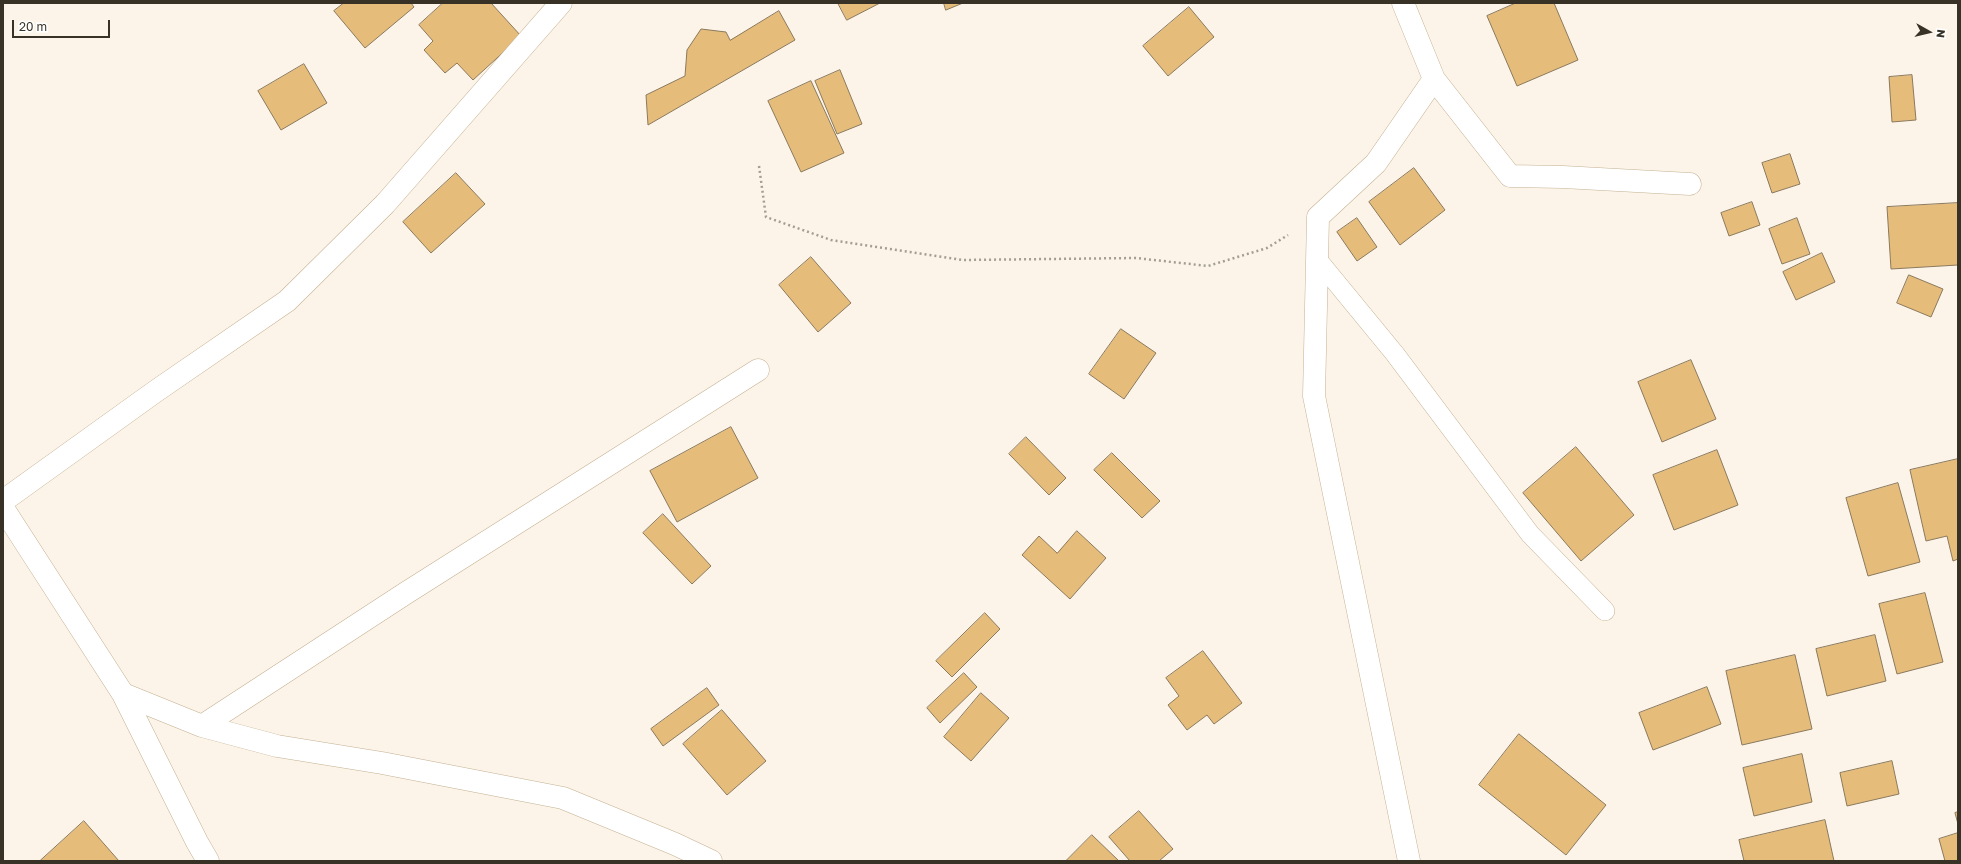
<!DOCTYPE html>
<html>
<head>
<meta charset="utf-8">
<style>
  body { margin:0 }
  #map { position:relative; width:1961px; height:864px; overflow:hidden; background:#fcf4e8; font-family:"Golos Text",sans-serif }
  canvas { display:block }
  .frame { position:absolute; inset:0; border:4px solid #383125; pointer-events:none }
  .north { position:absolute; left:1909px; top:12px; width:40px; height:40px; -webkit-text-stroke:3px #fff; paint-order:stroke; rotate:98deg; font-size:11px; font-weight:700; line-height:16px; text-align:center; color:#383125 }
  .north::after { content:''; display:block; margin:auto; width:14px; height:18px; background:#383125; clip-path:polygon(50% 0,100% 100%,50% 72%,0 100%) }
  .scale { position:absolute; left:12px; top:20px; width:98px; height:18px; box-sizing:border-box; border:2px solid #383125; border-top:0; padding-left:5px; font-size:12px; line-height:14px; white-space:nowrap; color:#383125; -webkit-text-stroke:3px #fff; paint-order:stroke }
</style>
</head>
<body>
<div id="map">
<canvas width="1961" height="864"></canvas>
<div class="frame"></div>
<div class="north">N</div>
<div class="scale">20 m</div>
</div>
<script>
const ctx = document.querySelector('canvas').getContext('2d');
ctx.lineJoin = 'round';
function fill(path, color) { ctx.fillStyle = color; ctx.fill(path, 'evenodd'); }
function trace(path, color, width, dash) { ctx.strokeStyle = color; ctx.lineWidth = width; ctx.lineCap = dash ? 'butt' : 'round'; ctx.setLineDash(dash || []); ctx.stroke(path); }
const building = new Path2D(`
  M344,3h67l3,4 -49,41 -31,-37z
  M443,3h48l30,33 -48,44 -16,-17 -12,10 -21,-23 9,-9 -14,-16z
  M838,3h42l-33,17z
  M944,3h19l-17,7z
  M1516,3h38l24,57 -61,26 -30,-70z
  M1189,7l25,30 -46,39 -25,-30z
  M779,11l16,29 -147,85 -2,-30 39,-19 2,-26 14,-21 25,3 4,8z
  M304,64l23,39 -46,27 -23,-39z
  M840,70l22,54 -25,10 -22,-53z
  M1912,75l4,45 -24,2 -3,-45z
  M811,81l33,72 -43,19 -33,-71z
  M1790,154l10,30 -28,9 -10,-30z
  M1414,168l31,42 -45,35 -31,-43z
  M456,173l29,31 -54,49 -28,-31z
  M1752,202l8,23 -31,11 -8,-23z
  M1958,203v62l-67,4 -4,-62z
  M1357,218l20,29 -20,14 -20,-29z
  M1797,218l13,36 -28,10 -13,-35z
  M1822,253l13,29 -39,18 -13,-28z
  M811,257l40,46 -33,29 -39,-47z
  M1909,275l34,14 -12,28 -34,-14z
  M1121,329l35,24 -32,46 -35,-25z
  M1691,360l25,59 -54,23 -24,-60z
  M731,427l27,51 -81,44 -27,-51z
  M1026,437l40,41 -17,17 -40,-41z
  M1576,447l58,68 -53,46 -58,-68z
  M1717,450l21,55 -64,25 -21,-55z
  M1112,453l48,48 -18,17 -48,-48z
  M1958,459v100l-5,2 -6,-25 -21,5 -16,-71z
  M1898,483l22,79 -52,14 -22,-78z
  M663,514l48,52 -19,18 -49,-51z
  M1077,531l29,27 -36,41 -48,-44 17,-19 18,17z
  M1925,593l18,69 -46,12 -18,-70z
  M985,613l15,16 -48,48 -16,-16z
  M1875,635l11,46 -59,15 -11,-47z
  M1203,651l39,52 -28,21 -7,-9 -20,15 -19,-25 11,-9 -13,-18z
  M1795,655l17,74 -70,16 -16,-74z
  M964,673l13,14 -37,36 -13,-15z
  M1707,687l14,37 -68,26 -14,-37z
  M707,688l12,17 -56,41 -12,-17z
  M981,693l28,25 -38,43 -27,-24z
  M722,710l44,51 -39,34 -44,-51z
  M1519,734l87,71 -40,50 -87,-70z
  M1802,754l10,48 -58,14 -11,-48z
  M1892,761l7,33 -52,12 -7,-33z
  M1139,811l34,38 -14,12h-29l-21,-24z
  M1958,812v12l-3,-11z
  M1825,820l9,41h-90l-5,-21z
  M84,821l35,40h-79z
  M1958,833v28h-13l-6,-22z
  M1092,835l27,26h-53z`);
const path = new Path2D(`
  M759,166l7,51 65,23 132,20 173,-2 72,8 59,-18 21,-13`);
const lane = new Path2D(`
  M1317,259l78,95 135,180 75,77`);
const street = new Path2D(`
  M1403,3l31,76 76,97 53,1 127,7
  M3,501l153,-110 131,-90 98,-97 176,-201
  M3,508l120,186 74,148 11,19
  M123,694l79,32 75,20 105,17 181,35 112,46 36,17
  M202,726l204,-133 352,-223
  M1409,861l-95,-465 4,-179 58,-54 58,-84`);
fill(building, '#e5bc7a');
trace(building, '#8b795d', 1);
trace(lane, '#c4b193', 20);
trace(street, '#c4b193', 23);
trace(path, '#a49d91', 2.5, [2, 3]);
trace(lane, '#fff', 19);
trace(street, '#fff', 22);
</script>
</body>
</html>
